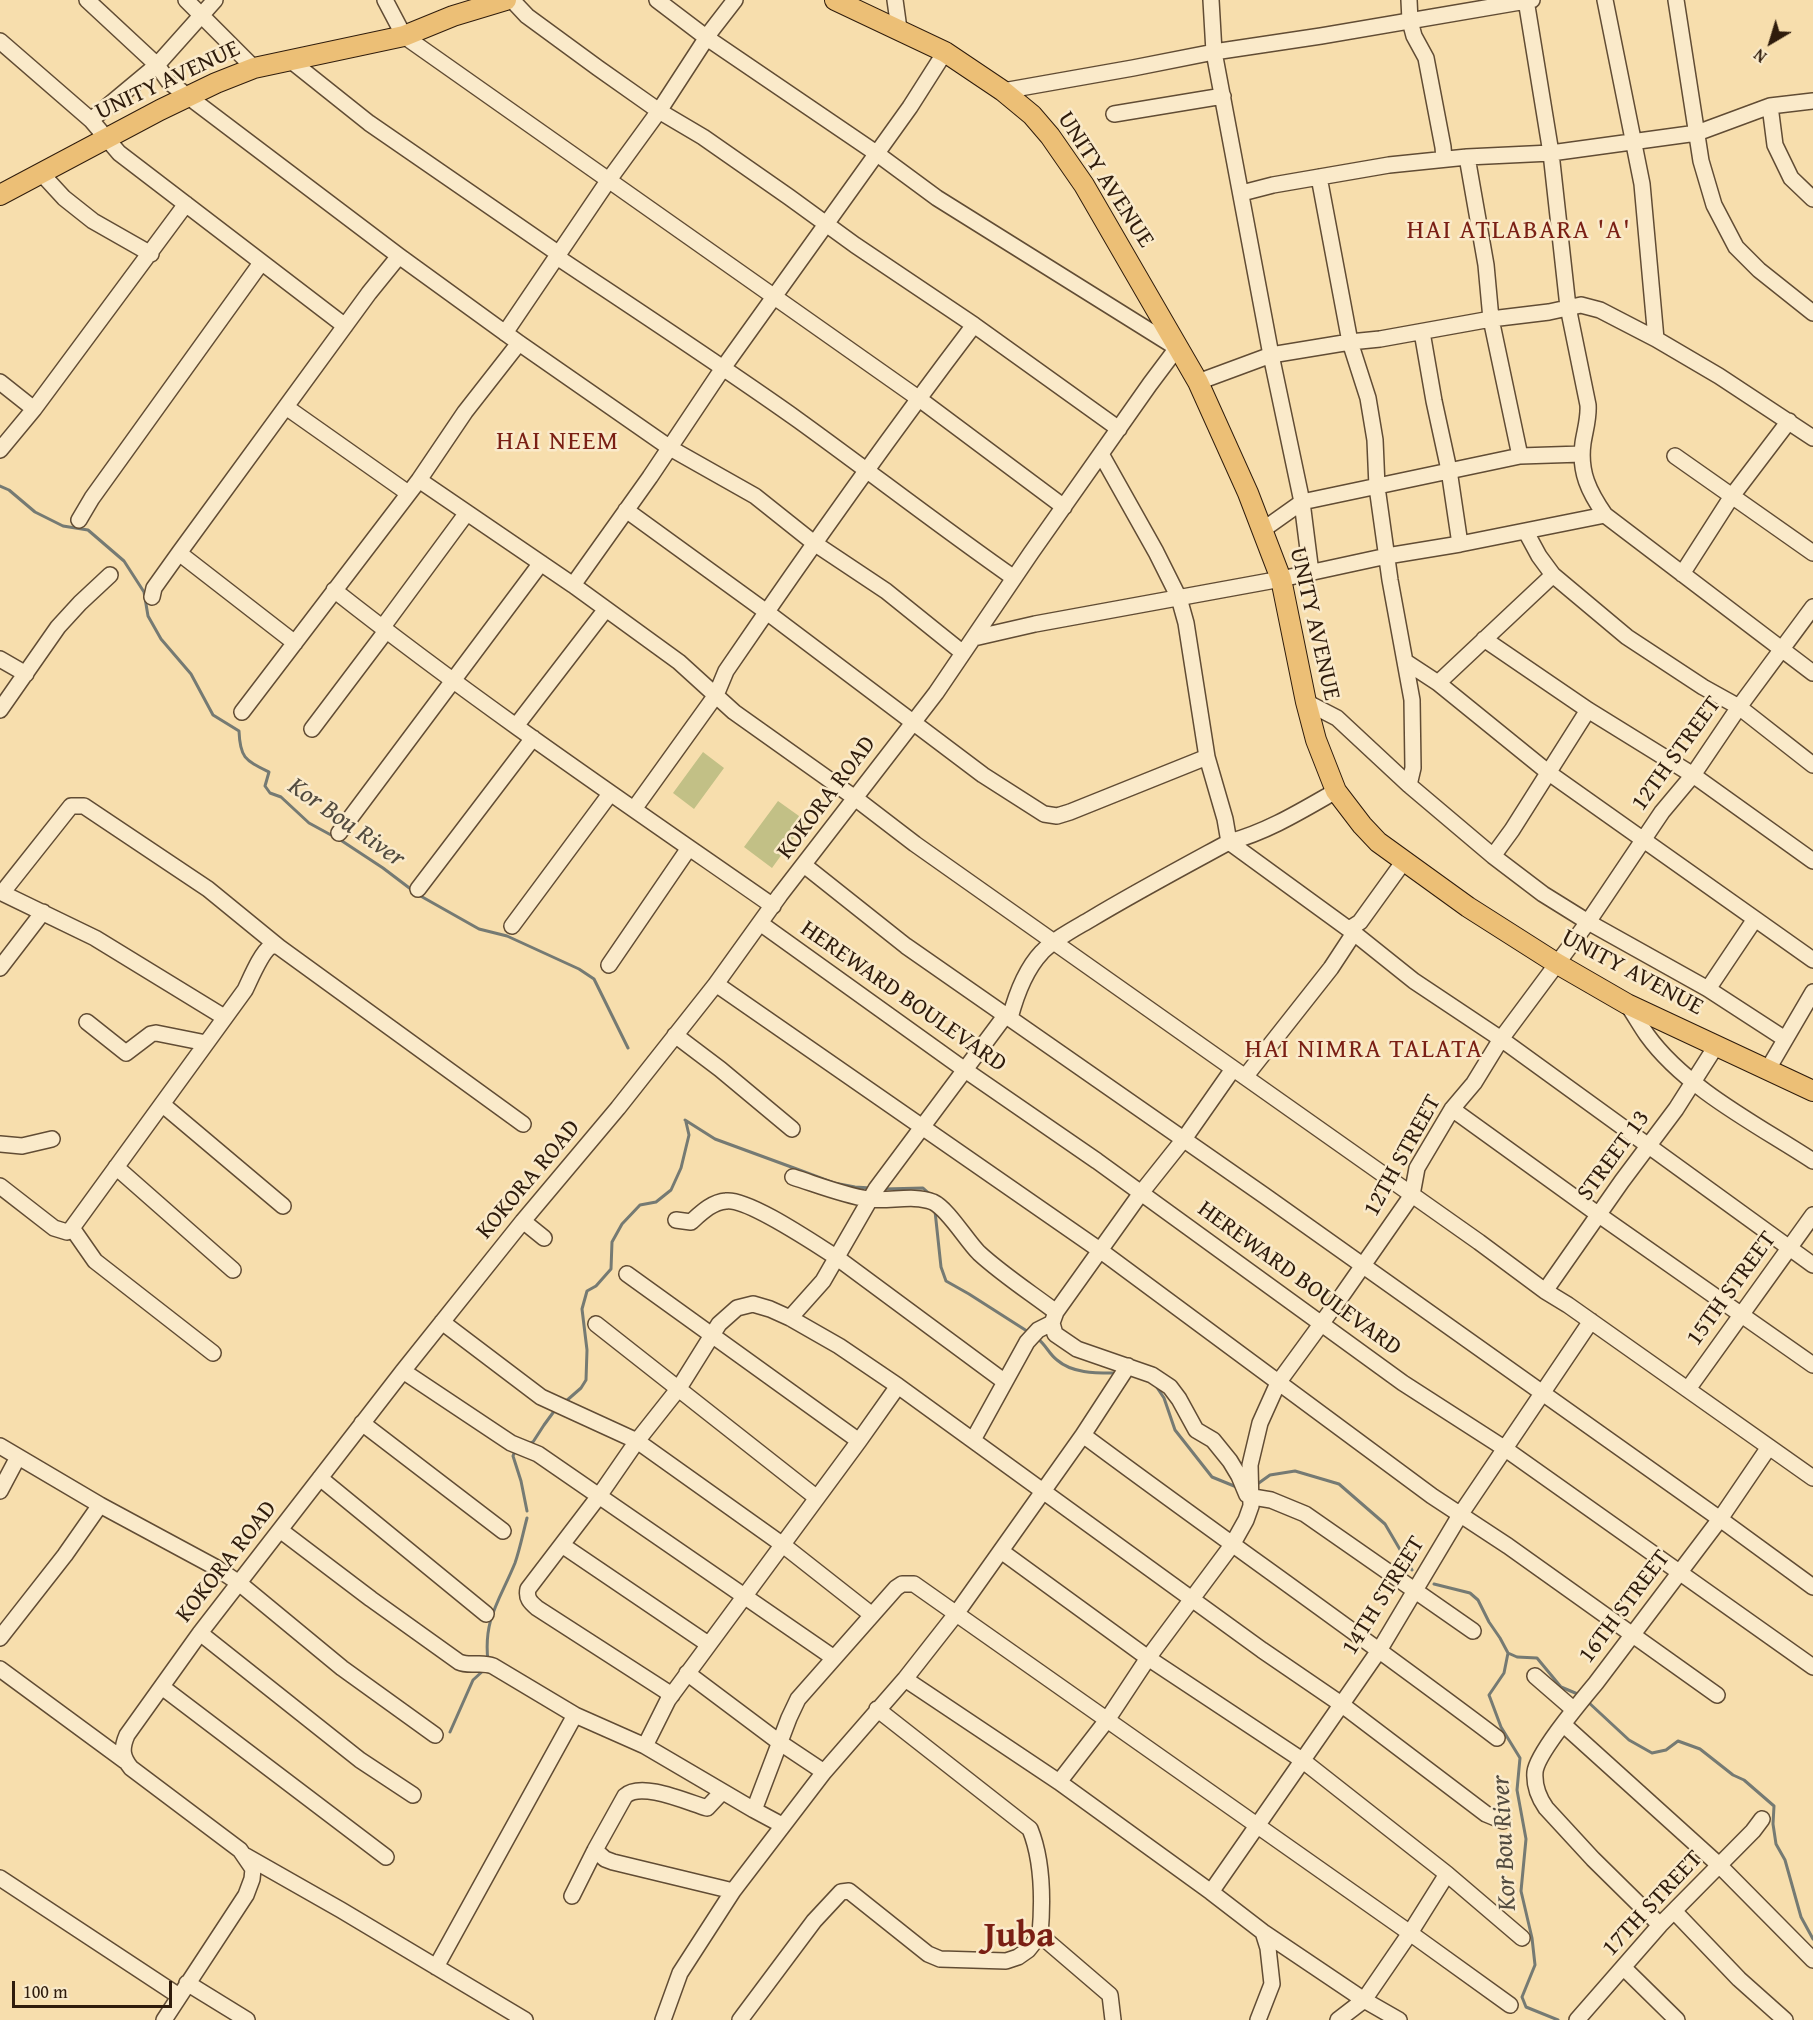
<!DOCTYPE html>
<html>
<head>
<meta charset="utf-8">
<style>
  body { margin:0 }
  #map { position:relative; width:1813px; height:2020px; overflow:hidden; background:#f7dead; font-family:"Gentium Book Plus",serif }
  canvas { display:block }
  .north { position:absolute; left:1741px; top:12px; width:60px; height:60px; -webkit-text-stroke:4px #faeaca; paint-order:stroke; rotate:218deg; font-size:16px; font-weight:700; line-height:24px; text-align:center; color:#2f1c0c }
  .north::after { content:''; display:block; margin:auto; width:21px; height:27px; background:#2f1c0c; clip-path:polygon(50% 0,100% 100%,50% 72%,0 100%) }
  .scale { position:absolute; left:12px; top:1981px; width:160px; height:27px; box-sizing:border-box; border:3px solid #2f1c0c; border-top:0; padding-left:8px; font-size:18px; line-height:21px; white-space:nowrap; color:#2f1c0c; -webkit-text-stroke:4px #faeaca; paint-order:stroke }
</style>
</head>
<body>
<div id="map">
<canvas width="1813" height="2020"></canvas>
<div class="north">N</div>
<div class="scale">100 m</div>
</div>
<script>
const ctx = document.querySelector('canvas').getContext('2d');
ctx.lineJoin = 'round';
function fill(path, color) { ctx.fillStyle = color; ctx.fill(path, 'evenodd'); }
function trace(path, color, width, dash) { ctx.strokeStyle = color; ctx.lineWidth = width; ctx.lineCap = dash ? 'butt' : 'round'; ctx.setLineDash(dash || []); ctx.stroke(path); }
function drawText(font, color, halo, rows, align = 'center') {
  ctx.font = font + ' "Gentium Book Plus",serif'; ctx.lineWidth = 5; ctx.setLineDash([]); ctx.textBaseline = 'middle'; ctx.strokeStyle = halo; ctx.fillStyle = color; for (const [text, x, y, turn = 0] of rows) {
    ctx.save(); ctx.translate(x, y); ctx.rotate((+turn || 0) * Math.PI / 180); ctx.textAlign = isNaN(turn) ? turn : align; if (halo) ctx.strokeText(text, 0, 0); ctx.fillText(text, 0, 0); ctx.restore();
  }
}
const green = new Path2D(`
  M703,752l21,16 -30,41 -21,-16z
  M778,801l28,20 -34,47 -28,-21z`);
const stream = new Path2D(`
  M0,486l9,4 26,22 28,14 25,4 36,31 20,31 4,24 13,23 30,35 22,41 26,16c1,27 6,29 30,41l-4,14 5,7 11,4 28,26 33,18 41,27 29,22
  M417,894l62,35 28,7 72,33 15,10 34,69
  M685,1120l30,19 79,29 40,15 21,4 16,1
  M884,1189l39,-1 9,8
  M935,1211l6,56 5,14 23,13 61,39
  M1038,1339c8,6 11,15 19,21 16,14 41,13 60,13
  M1156,1386l8,12 11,32 37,47 27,11
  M565,1402l16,-14 5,-8 1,-30 -5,-41 5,-18 9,-5 15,-17 1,-27 10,-18 18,-19 16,-3 15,-12 10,-22 8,-33 -3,-13
  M528,1444l5,-2 11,-17 11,-15
  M515,1451l-2,5 8,25 6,30
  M1256,1485l14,-10 25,-4 44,13 46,40 27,46
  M1434,1584l36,9 8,7 11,22 11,16 8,15 -4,20 -15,22 12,32 19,31 -3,32 9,49 -5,52 11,47 3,27 -13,32 4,10 32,13
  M1508,1653l9,4 20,1 24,29 19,8
  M488,1661c-5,-42 12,-61 27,-98 5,-14 8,-30 12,-45
  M1587,1701l42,39 23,13 14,-3 12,-9 22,8 33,26 11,5 30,26 -1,18 3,20 9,16 16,57 12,22
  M450,1732l23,-52 12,-11`);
const minor = new Path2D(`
  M87,0l70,65 12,17 230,174 120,87 151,105 85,48 59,47 72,48 77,62
  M186,0l68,68
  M385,0l19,36 514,362 146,109
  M512,0l15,16 71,52 61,43 44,26 86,60 66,48 119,80 145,104
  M895,0l4,29
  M1211,0l3,52 57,303 31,147 9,71
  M1409,0l1,21 4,15 12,22 17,89 1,12
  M1526,0l25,153 17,154 20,98c1,13 -3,25 -5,38 -4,29 6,49 22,72l208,158
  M1605,0l37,184 14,155
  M1676,0l25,161 13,44 22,42 23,23 54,43
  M0,41l91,79 28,33 226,173
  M290,60l79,63 190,131
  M1003,91l130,-23 81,-16 107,-16 211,-36
  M1770,106l5,39 16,33 22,21
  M1114,114l109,-18
  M91,120l66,-55 58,-65
  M1467,157l19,108 5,54 29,137
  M41,173l23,25 29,23 58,33
  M1319,177l31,165 18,56 7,42 2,47 13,93 22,120 1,68 -4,17
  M1242,193l31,-8 116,-20 78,-8 84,-4 146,-20 73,-27 43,-5
  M557,257c81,54 162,107 241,163 72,52 143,107 216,158
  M1422,332l12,69 15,69 11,74
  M505,333l103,-152 51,-70 52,-80 24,-31
  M0,382l34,27
  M1198,382l73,-27 79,-13 30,-3 111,-20 58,-7 32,-7 19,5 56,29 63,37 94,62
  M286,407l122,86
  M0,450l34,-41 152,-205
  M1101,454l55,98 23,46 7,25 21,134 18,62 4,23 125,91 60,48 87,58 312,226
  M1675,456l138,97
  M419,480l154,105 106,77 55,50 121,86 60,46 564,398 66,49 23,14 245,173
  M626,510l142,103 215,162 61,39 13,2 13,-4 137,-55
  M79,520l13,-22 169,-235
  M1264,529l38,-27 218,-46 62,-2
  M1526,532l13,24 14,19 74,62 76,50 36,20 74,58
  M179,553l116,90
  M1682,574l50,-78 57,-75
  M573,585l77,-108 73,-109 187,-261 35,-55
  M334,590c142,112 291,213 439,316
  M152,597l2,-9 25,-35 190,-260 30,-37
  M382,628l84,-114
  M974,638l61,-14 246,-45 106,-23 73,-12 145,-29
  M1484,639l104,71 105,65 120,86
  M0,659l26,15
  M1406,662l32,21 111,90 264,187
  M1438,683l115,-108
  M1306,702l31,16 72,67 84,71 50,38 45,28 120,67 77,50
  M0,710l58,-83 22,-24 30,-28
  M242,712l177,-232 46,-68 54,-69
  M516,726l90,-117
  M312,729l74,-98
  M634,809l82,-114 10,-24c80,-117 162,-233 248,-346
  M339,833l202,-270
  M1493,856l19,-26 76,-120
  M804,865l102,81 359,250 455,323 93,68
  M418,889l115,-151
  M0,892l95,46 129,79
  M2,893l69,-87h13l124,83 71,58
  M760,923l205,147 132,91 306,222 101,65 309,219
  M512,926l98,-132
  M1349,929l11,-7 44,-61
  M609,965l80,-117
  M0,968l43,-56
  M716,984l385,267 331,245 76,50 209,149
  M1708,989l47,-70
  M1627,1004c7,10 13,21 20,31 39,54 111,90 166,126
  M1010,1018c6,-23 15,-48 32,-66 14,-14 32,-23 49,-33 45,-27 92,-52 138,-77 38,-10 72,-31 107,-51
  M87,1022l39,31 25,-19 5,-1 50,10
  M675,1035l45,34 72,60
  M1233,1069l-49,70 -43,54 -85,119 -4,11 3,11 22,15 75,26 18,12 9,12 17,31 17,10 17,21 9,15 8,19
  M1768,1069l45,-77
  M1245,1077l86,-109 23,-35
  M162,1104l121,102
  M1452,1109l147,106 214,150
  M0,1144l22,2 30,-7
  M116,1167l117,103
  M793,1177c25,8 50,18 75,22 21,3 45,-5 65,3 15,7 33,38 46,51 24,22 52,40 77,59
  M0,1186l54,42 13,4 5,-4 173,-238c5,-10 16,-37 25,-43 3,-2 6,-1 9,0l244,177
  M676,1220l15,2c10,-9 21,-20 35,-21 22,-3 89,43 110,56l169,125
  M523,1221l21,17
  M72,1228l23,33 118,92
  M627,1274l232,167
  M1545,1291l77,-110 54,-72 40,-63
  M790,1318l33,-37 53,-92 129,-173
  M442,1322l99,75 96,44 146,104 89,70
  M596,1324l221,174
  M403,1371l108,72 27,11 296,204
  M1688,1389l125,-174
  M362,1423l141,108
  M1083,1435c137,102 278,200 414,303
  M973,1440l54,-98 11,-12 14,-7
  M0,1446l100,59 115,62 24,16 103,85 93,67
  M320,1478l166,136
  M0,1491l18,-34
  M1253,1497l18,3 34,14 168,117
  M280,1530l91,69 88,63c11,5 22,-1 34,4l82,49 70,31 109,64 28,15
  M562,1545l146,99
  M1001,1551l147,107 154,102 145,114 75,64
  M200,1633l160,127 53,35
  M0,1638l65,-83 35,-50
  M0,1669l125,92
  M687,1673l92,69 45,30
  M1535,1676l38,33
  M905,1679l154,103 152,110 52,40 101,68 35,20
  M162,1687l224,170
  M672,1695l-135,-87c-7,-6 -11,-10 -9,-19l71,-93 38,-55 42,-53 40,-64 18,-16 16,-4 17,5 20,9 49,28 59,40 364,264 79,54 145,110 17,7
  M877,1709l153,120c13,32 13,71 10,106l70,60 3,25
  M1564,1725l155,140 94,95
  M645,1746l23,-46 191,-259 39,-55
  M1059,1782l48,-62 41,-62 84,-113 14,-25 5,-14 -1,-41 10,-42 18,-40 65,-89 69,-99 5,-27 35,-59 22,-26 27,-44 87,-117 74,-110 31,-37 46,-68 74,-100
  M754,1810l35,-92 9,-19 98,-111 6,-4h12l496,349 100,72
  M595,1850l10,9 8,3 120,29
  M246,1856l95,54 184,110
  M0,1878l179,118
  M1211,1892l169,-243 80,-134 131,-194
  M572,1896l23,-46 30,-54c16,-15 62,6 82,12l15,-16
  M1674,1911l65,68 46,41
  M1660,1925l-67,-66 -47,-51c-7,-10 -12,-23 -11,-36 2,-19 47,-72 61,-89l124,-164 49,-72
  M436,1967l139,-252
  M1624,1968l53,52
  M187,1983l60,37
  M164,2020l82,-125 6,-16 1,-10 -13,-19 -109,-82c-9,-11 -10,-19 -4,-33l73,-102 203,-262 120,-150 95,-113 98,-124 64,-89 156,-202 95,-140 119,-169 27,-36 -240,-150 -61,-45 -169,-115 -50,-38
  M663,2020l17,-47 53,-82 91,-119 81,-93 51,-65 127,-179 45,-69
  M740,2020l74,-99 27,-29 8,-1 79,63 12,5 66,2 12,-4 10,-7 12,-15
  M1258,2020l14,-36 -4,-36 -5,-16
  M1338,2020l26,-20 46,-67 37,-59
  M1577,2020l83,-95 93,-94 9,-12`);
const major = new Path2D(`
  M835,0l110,52 58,39 29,24 18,21 34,49 114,197 50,111 33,86 25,123 10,38 20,51 26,34 16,17 90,65 88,56 71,41 186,87
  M0,195l160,-85 56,-27 38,-15 150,-32 49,-20 53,-16`);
const streetNames = [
  ["UNITY AVENUE",168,81,-25],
  ["UNITY AVENUE",1105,180,57],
  ["UNITY AVENUE",1314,624,77],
  ["12TH STREET",1677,754,-54],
  ["KOKORA ROAD",827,798,-53],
  ["UNITY AVENUE",1632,973,28],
  ["HEREWARD BOULEVARD",903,997,35],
  ["12TH STREET",1403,1156,-61],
  ["STREET 13",1614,1156,-54],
  ["KOKORA ROAD",529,1180,-50],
  ["HEREWARD BOULEVARD",1299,1279,36],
  ["15TH STREET",1732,1289,-54],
  ["KOKORA ROAD",227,1562,-52],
  ["14TH STREET",1384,1596,-58],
  ["16TH STREET",1625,1607,-53],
  ["17TH STREET",1653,1904,-47]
];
const neighbourhoodNames = [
  ["HAI ATLABARA 'A'",1519,231],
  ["HAI NEEM",558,442],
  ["HAI NIMRA TALATA",1364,1050]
];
const waterNames = [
  ["Kor Bou River",346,823,35],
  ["Kor Bou River",1505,1843,-93]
];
const townNames = [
  ["Juba",1019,1937]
];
fill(green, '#c2c086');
trace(stream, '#757a73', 3);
trace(minor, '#614c34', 18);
trace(major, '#2f1c0c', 22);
trace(minor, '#faeaca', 15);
trace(major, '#ecbf76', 20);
drawText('24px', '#2f1c0c', '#faeaca', streetNames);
ctx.letterSpacing = '1.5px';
drawText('26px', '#7a1f14', '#faeaca', neighbourhoodNames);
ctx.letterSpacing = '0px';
drawText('italic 26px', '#524b3f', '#faeaca', waterNames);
drawText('bold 36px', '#7a1f14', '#faeaca', townNames);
</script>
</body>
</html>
